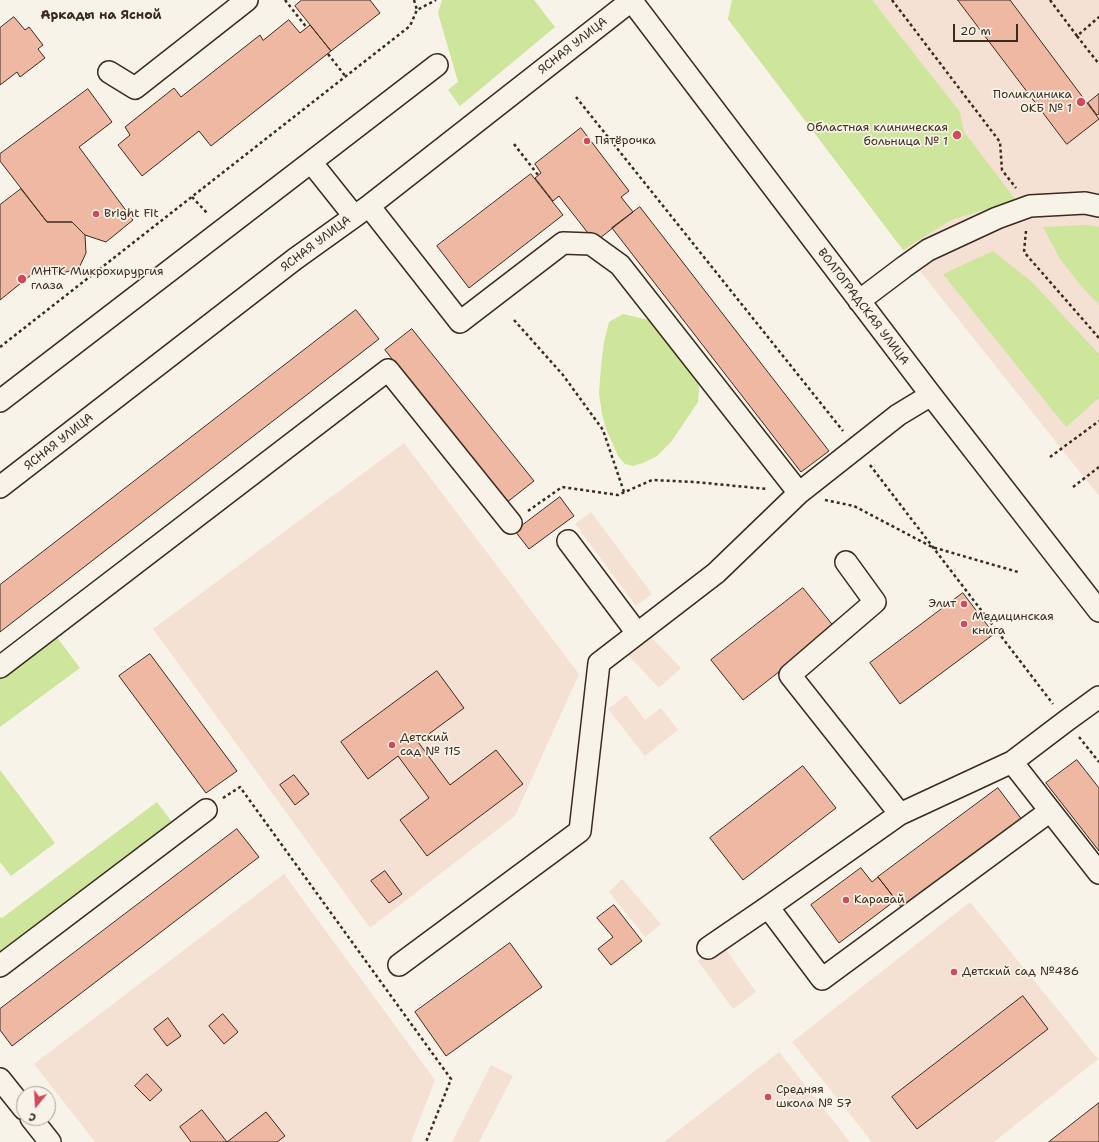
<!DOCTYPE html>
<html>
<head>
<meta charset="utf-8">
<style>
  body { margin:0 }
  #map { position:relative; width:1099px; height:1142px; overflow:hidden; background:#f7f3e8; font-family:"Shantell Sans",sans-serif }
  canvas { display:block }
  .north { position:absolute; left:16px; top:1086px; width:40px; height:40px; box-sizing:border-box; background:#f7f3e8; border:1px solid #aca397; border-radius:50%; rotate:198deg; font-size:11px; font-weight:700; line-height:16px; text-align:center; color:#3b2a1e }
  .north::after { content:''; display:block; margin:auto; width:14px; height:18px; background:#d1495b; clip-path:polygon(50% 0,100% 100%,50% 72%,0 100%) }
  .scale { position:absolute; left:953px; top:24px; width:65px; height:18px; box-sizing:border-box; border:2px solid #3b2a1e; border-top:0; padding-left:5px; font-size:12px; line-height:14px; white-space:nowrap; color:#3b2a1e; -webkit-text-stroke:3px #f7f3e8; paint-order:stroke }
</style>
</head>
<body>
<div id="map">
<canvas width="1099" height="1142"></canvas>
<div class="north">С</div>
<div class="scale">20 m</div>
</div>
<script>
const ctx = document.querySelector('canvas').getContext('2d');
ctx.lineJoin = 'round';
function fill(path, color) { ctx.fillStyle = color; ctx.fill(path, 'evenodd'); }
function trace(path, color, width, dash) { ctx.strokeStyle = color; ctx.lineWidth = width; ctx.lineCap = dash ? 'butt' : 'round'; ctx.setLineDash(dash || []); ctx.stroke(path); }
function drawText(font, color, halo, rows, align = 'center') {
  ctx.font = font + ' "Shantell Sans",sans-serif'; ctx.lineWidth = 3.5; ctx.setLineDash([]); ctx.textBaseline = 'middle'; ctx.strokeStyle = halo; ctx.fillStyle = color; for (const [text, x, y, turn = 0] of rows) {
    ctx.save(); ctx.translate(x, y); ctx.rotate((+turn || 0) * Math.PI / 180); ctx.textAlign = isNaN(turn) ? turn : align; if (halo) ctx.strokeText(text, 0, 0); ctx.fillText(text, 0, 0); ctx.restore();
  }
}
const built = new Path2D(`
  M732,0h367v496l-187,-235 -184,-242z
  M404,443l175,231 -64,142 -145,112 -217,-299z
  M591,512l61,82 -16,12 -61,-82z
  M649,635l32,33 -22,20 -31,-33z
  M626,695l19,25 16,-12 17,22 -33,26 -37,-47z
  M284,874l151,206 -24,62h-316l-61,-78z
  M622,879l39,45 -16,13 -36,-45z
  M970,902l128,157 -104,83h-122l-80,-100z
  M722,944l34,48 -23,17 -35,-48z
  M779,1052l71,90h-186z
  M491,1065l22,11 -34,66h-27z`);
const green = new Path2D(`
  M442,0h92l21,27 -95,79 -12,-16 10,-8 -20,-69z
  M732,0h140l88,112 4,20 52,68 -65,20 -48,30 -175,-231z
  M1088,225l11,2v78l-16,-17 -23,-29 -17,-32z
  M993,251l39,31 67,72v44l-33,29 -123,-153z
  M623,314l26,6 13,10 36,48 1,12 -1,12 -27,40 -14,14 -14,7 -10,3 -8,-2 -7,-8 -12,-27 -4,-15 -3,-21 2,-27 3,-24 5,-20z
  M53,632l27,36 -80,59v-54z
  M0,770l55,73 -44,33 -11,-14z
  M157,802l18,24 -175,132v-41l2,1z`);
const building = new Path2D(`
  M302,0h68l10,13 -49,38 -36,-45z
  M958,0h52l89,119 -32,25z
  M14,17l11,13 4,-3 14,18 -5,4 7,9 -25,19 -3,-5 -17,13v-57z
  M289,20l11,13 10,-8 21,26 -120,95 -12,-15 -57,45 -24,-31 12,-10 -5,-8 49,-39 7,9 79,-62 3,5z
  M88,89l24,33 -33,25 54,73 -27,22 -21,-7 -13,-13h-25l-47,-61v-7z
  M1099,94v20l-2,1 -9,-12z
  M581,128l48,63 -8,6 12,15 -38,30 -36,-46 -6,5 -18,-23 6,-5 -6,-9z
  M531,174l32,41 -94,73 -32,-42z
  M21,189l26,33h25l13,13 1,18 -7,15 -16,5 -22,-6 -41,33v-95z
  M640,207l189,244 -28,21 -189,-244z
  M356,310l23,29 -379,293v-47z
  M412,329l122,152 -28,22 -121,-153z
  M560,497l14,19 -45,33 -14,-18z
  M803,588l32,40 -92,72 -32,-40z
  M963,593l31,41 -94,70 -30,-41z
  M150,654l87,117 -31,22 -87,-117z
  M437,671l27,37 -46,34 32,43 46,-35 27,34 -96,72 -27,-36 29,-22 -31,-42 -30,23 -27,-37z
  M1077,760l22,28v63l-53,-68z
  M803,766l33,42 -93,72 -33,-42z
  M294,775l15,19 -14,11 -15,-20z
  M998,788l25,33 -121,87 -24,-31z
  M237,829l22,28 -247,189 -12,-16v-21z
  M861,868l11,14 6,-5 18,23 -57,43 -28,-38z
  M385,871l17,23 -13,9 -18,-22z
  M614,905l28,36 -31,24 -13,-16 15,-12 -16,-19z
  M510,943l32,44 -96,69 -31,-44z
  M1023,996l25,33 -131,100 -25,-32z
  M223,1014l15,18 -14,12 -15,-18z
  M168,1018l13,18 -14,10 -13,-17z
  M147,1074l15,16 -12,11 -15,-15z
  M1099,1103v39h-50z
  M202,1110l25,32 39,-30 19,24 -8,6h-86l-11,-15z`);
const path = new Path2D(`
  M285,0l22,28
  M414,0l3,10
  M892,0l108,142 2,28 14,18
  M1050,0l27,36 22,-19
  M1077,36l22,28
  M328,54l18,23
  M576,97l267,334
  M514,144l24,31
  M192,197l16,17
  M1026,231l-2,21 75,86
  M514,320l49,55 40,55 21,62
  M0,347l410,-321 7,-16 19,-10
  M1050,457l49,-36
  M870,465l183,239
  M1073,487l26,-20
  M825,500l29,6 78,41 86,25
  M528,511l34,-24 56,8 34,-15 43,2 72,7
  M1079,737l20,25
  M223,798l17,-11 211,292 -25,63`);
const minor = new Path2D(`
  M631,0l300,395 168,216
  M109,72l26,16 112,-88
  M311,162l126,-97
  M369,206l91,116 103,-79 28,1 29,21 179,228
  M859,301l45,-34 24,-17 69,-32 33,-12 55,-3 14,3
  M0,401l311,-239 43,54
  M0,487l295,-228 74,-53 263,-206
  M568,541l69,92
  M846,562l29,40 -85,73 110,139
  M0,667l388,-297 123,153
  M1012,762l87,111
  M768,907l54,72 228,-168
  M708,948l60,-41 132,-93 112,-52 54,-41 33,-24
  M399,965l181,-134 19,-168 117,-90 83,-80 99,-78 33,-20
  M0,966l206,-156
  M0,1079l24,30
  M31,1118l19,24`);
const markers = [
  [1081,102,5,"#d1495b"],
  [957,135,5,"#d1495b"],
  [587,141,4,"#d1495b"],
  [96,214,4,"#d1495b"],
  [22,279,5,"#d1495b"],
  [964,604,4,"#d1495b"],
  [964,624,4,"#d1495b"],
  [392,745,4,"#d1495b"],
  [846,900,4,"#d1495b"],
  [954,972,4,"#d1495b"],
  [768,1097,4,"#d1495b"]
];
const streetNames = [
  ["ЯСНАЯ УЛИЦА",573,46,-38],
  ["ЯСНАЯ УЛИЦА",316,244,-37],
  ["ВОЛГОГРАДСКАЯ УЛИЦА",863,307,53],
  ["ЯСНАЯ УЛИЦА",59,442,-38]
];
const poiNames = [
  ["Поликлиника",1072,95,"right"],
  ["ОКБ № 1",1072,109,"right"],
  ["Областная клиническая",948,128,"right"],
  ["больница № 1",948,142,"right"],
  ["Пятёрочка",595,141],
  ["Bright Fit",104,214],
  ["МНТК Микрохирургия",31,272],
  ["глаза",31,286],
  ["Элит",956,604,"right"],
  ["Медицинская",972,617],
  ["книга",972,631],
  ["Детский",400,738],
  ["сад № 115",400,752],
  ["Каравай",854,900],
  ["Детский сад №486",962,972],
  ["Средняя",776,1090],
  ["школа № 57",776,1104]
];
const neighbourhoodNames = [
  ["Аркады на Ясной",101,16]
];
fill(built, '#f4e1d3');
fill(green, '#cde69c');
fill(building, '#eeb8a3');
trace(building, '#3b2a1e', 1);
trace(minor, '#3b2a1e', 24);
trace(path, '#3b2a1e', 2.5, [3, 3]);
trace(minor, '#f7f3e8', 21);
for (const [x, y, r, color] of markers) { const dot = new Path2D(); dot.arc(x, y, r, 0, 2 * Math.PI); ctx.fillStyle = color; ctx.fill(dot); trace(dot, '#f7f3e8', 1.5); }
drawText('12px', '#3b2a1e', '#f7f3e8', streetNames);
drawText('12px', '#3b2a1e', '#f7f3e8', poiNames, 'left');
drawText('bold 13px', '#3b2a1e', '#f7f3e8', neighbourhoodNames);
</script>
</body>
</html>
